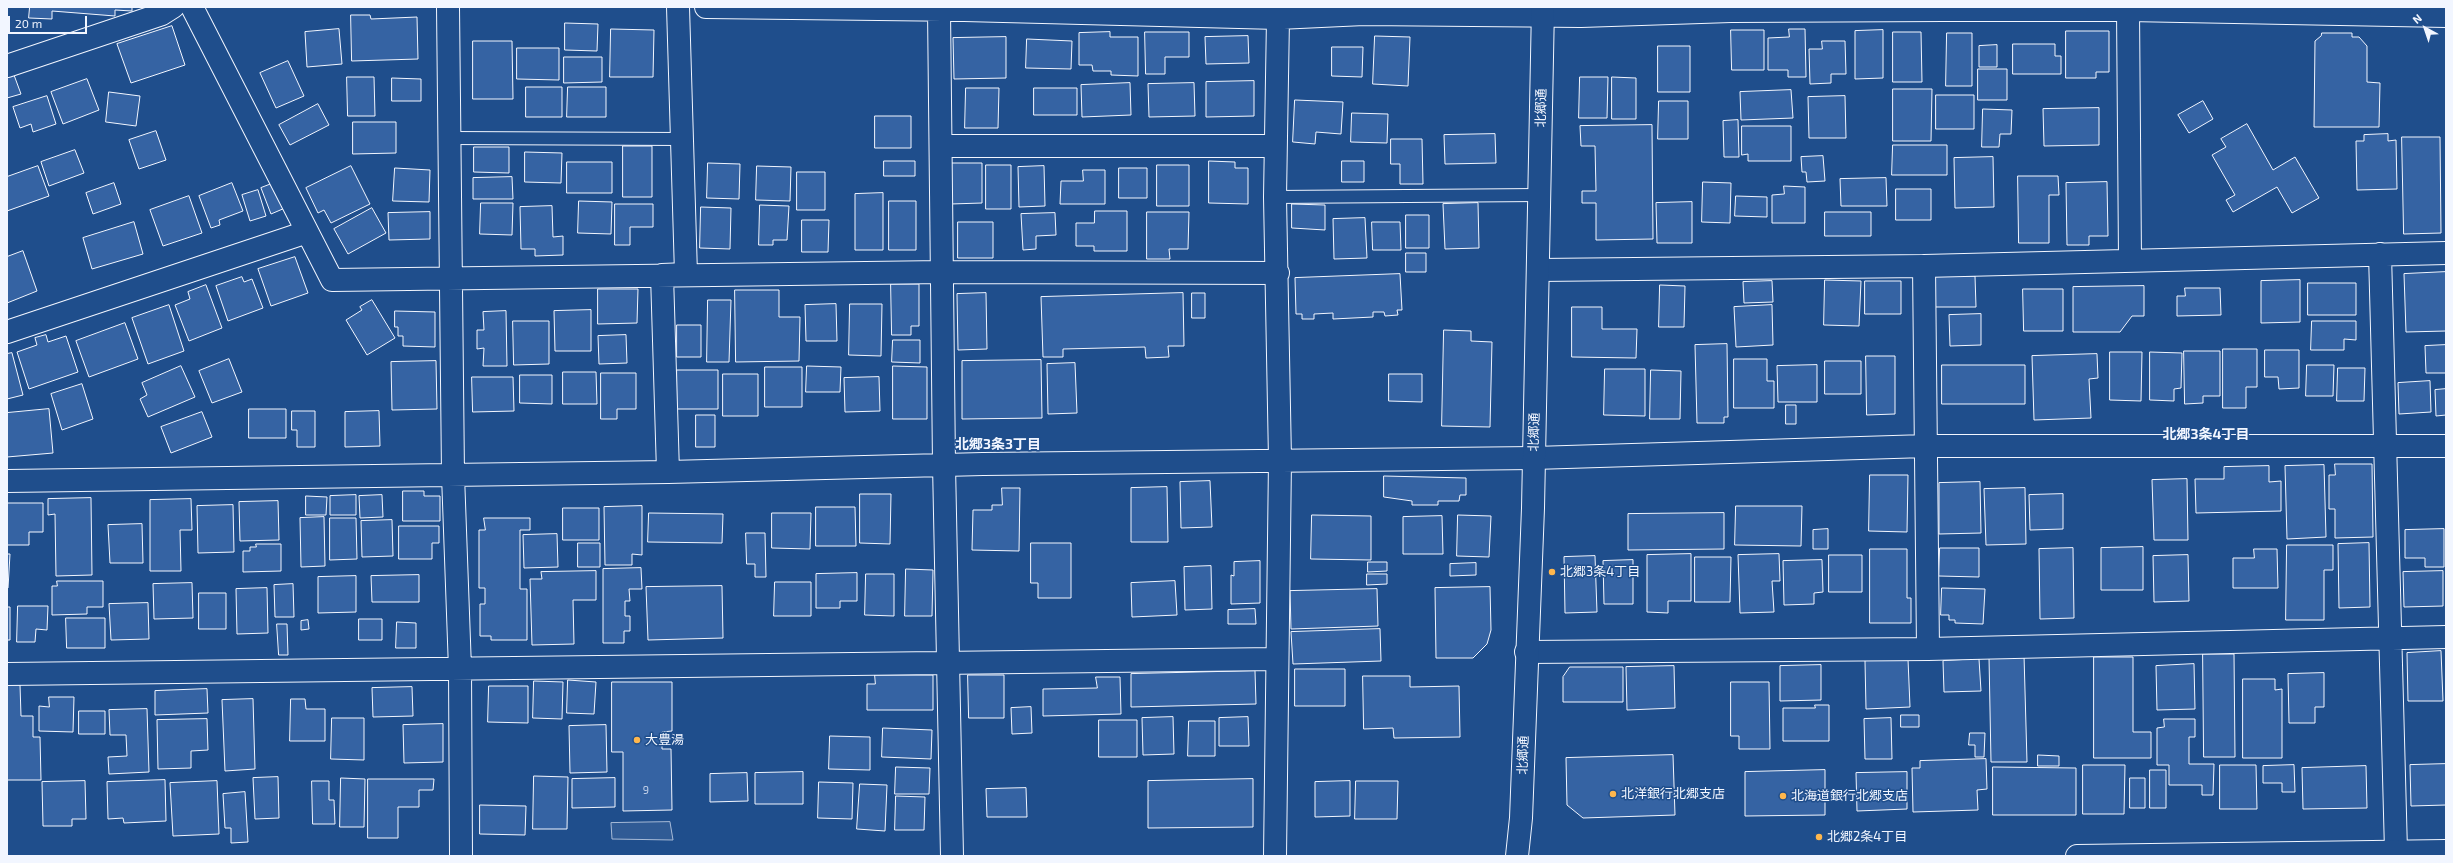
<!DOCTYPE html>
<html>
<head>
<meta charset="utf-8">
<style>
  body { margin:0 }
  #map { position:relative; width:2453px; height:863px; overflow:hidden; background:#1f4e8c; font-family:"Exo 2",sans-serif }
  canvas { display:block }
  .frame { position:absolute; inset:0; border:8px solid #f2f6ff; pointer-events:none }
  .north { position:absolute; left:2405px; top:8px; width:40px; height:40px; -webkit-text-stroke:3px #1f4e8c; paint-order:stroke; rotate:320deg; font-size:11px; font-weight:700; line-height:16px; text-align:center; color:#f2f6ff }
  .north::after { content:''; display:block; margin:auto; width:14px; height:18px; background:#f2f6ff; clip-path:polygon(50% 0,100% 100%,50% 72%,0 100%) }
  .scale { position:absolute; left:8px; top:16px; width:79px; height:18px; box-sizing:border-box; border:2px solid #f2f6ff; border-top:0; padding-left:5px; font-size:12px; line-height:14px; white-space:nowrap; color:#f2f6ff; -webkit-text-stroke:3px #1f4e8c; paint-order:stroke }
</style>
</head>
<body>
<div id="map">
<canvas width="2453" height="863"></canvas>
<div class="frame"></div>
<div class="north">N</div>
<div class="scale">20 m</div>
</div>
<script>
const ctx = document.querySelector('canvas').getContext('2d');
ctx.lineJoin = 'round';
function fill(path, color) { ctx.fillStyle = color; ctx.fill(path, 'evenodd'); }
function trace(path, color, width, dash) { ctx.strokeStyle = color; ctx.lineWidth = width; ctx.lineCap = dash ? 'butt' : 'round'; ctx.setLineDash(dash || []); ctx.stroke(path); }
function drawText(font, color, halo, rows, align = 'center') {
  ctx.font = font + ' "Exo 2","Noto Sans JP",sans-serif'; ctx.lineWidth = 3; ctx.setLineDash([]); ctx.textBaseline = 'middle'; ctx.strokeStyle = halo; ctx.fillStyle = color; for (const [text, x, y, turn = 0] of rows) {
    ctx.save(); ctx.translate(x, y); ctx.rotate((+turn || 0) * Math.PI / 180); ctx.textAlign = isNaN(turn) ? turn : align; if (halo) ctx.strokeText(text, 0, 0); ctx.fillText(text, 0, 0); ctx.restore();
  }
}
const parking = new Path2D(`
  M670,822l3,18 -61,-1 -1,-16z`);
const building = new Path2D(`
  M30,7h102v4l-17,-1v6l-63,-5v8l-23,-1z
  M351,15h19l1,4 46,-2 1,42 -66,2z
  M565,23l33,1 -1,27 -32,-1z
  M172,26l13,39 -54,18 -14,-39z
  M339,29l3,35 -35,3 -2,-35z
  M611,29l43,1 -1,47h-43z
  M1789,29h16l1,48h-18v-7h-20v-32l21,-1z
  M1731,30h33v40h-32z
  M1883,30v48l-28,1v-48z
  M2066,31h43v41h-13v6h-30z
  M1110,32v5h28v39l-27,-1v-4h-18l-1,-6h-13v-32z
  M1145,32h44v25h-24v17h-19z
  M1893,32h28l1,50h-29z
  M1947,33h25v53h-26z
  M2322,33h30v4h7l8,9v36l13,1 -1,44h-65l1,-86 6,-5z
  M1248,36l1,27 -43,1 -1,-27z
  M1375,36l35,1 -2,49 -35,-2z
  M1006,37v41l-52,1 -1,-41z
  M1027,39l45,2 -1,28 -45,-1z
  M473,41h39l1,58h-40z
  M1822,41h23l1,33h-15v9l-21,1 -1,-35h13z
  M2013,44h42v12h6v18h-48z
  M1997,45v22h-18v-21z
  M1658,46h32v46h-32z
  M1332,47h31l-1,30 -30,-1z
  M517,48h42v32l-42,-1z
  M564,57h38v25l-38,1z
  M288,61l16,35 -28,12 -16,-35z
  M1978,69h29v31h-29z
  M14,75l7,19 -14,4v-21z
  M347,77h27l1,39h-27z
  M1580,77h28l-1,41h-28z
  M1612,77l24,1v41h-24z
  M392,78l29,1v22h-29z
  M87,79l12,31 -36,14 -12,-32z
  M1254,81v35l-48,1v-35z
  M1130,83l1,32 -49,2 -1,-32z
  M1194,83l1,33 -46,1 -1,-33z
  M526,87h36v30h-36z
  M568,87h38v30h-39z
  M966,88h33l-1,40h-33z
  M1034,88h43v27h-43z
  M1893,89h39l-1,52h-38z
  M1791,90l2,28 -52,2 -1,-28z
  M109,92l31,4 -4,30 -30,-4z
  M1936,95h38v34h-38z
  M47,96l9,28 -23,8 -2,-8 -11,4 -7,-21z
  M1845,96l1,42h-37l-1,-41z
  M1295,100l48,2 -2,32 -25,-2 -1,12 -22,-2z
  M1659,101h29v38h-30z
  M2203,101l10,18 -24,14 -11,-18z
  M318,104l11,21 -39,20 -11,-20z
  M2099,108v37l-55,1 -1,-37z
  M1983,109l29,1 -1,24h-11l-1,13h-17z
  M1352,113l36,1 -1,29 -36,-1z
  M875,116h36v32h-36z
  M1738,120l1,37h-15l-1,-36z
  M353,122h43v31l-43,1z
  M2247,124l26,46 22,-13 24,41 -27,15 -15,-26 -44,25 -7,-12 9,-5 -23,-40 14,-8 -5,-8z
  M1652,125l1,114 -57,1v-37h-14v-12h14l-1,-45h-14l-1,-20z
  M1742,126h49v35h-43v-7l-6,1z
  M156,131l10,29 -27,9 -10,-29z
  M1495,134l1,29 -51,1 -1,-29z
  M2388,134v7l8,-1 1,49 -40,1 -1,-49h8v-6z
  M2402,137h38l1,96 -37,1z
  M1391,139h31l1,45h-23v-20h-9z
  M1893,145h54v30h-55z
  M623,146h29v51h-29z
  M474,147h35v26l-35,-1z
  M75,150l9,23 -35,13 -8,-24z
  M525,152l37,1 -1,30 -36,-1z
  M1823,156l2,25 -18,1 -1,-10h-4l-1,-15z
  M1993,157l1,50 -39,1 -1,-50z
  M884,161h31v15h-31z
  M1209,161l26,1v6h13v36l-39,-1z
  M1342,161h22v21h-22z
  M567,162h45v31h-45z
  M708,163l32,1 -1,35 -32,-1z
  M951,163h31v40l-31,1z
  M986,165h25v44h-25z
  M1157,165h32v41h-32z
  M38,166l11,30 -42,15v-34z
  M351,166l19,38 -39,19 -7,-13 -6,3 -12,-25z
  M757,166l34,1 -1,34 -34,-1z
  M1044,166l1,40 -26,1 -1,-40z
  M395,168l35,2 -1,32 -36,-1z
  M1119,168h28v30h-28z
  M1083,170h22v34h-45l1,-23h22z
  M797,172h28v38h-28z
  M2018,176h40l1,19h-10v48h-30z
  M512,177l1,22h-40v-21z
  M1886,178l1,28h-46l-1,-27z
  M1703,182l28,1 -1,40 -28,-1z
  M2107,182l1,54h-19v9h-22l-1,-62z
  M114,183l7,21 -28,10 -7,-21z
  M232,183l11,28 -24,9 1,5 -9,3 -12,-32z
  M274,183l11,25 -14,6 -10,-26z
  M1784,186l21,1v36h-33v-28l12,-1z
  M1896,189h35v31h-35z
  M258,190l8,26 -16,5 -8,-26z
  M883,193v57h-28v-56z
  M189,196l13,37 -39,13 -13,-36z
  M1736,196l31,1v20l-32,-1z
  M579,201l33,1 -1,32 -33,-1z
  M889,201h27v49h-27z
  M1692,202v41h-35l-1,-40z
  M481,203h32l-1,32 -32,-1z
  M1478,203l1,45 -34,1 -2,-45z
  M615,204h38v23h-23v18h-15z
  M1292,204l33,1v25l-33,-2z
  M760,205l29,1 -2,34h-14v5h-14z
  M552,206l1,31 10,-1v19l-28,1v-7h-14l-1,-42z
  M701,207l30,1 -1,41 -30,-1z
  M372,208l14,25 -38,21 -14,-25z
  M1095,211h32v40h-33v-5h-18v-23h18z
  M430,212v27l-41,1 -1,-27z
  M1147,212h42l-1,37h-19l1,10h-23z
  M1825,212h46v24h-46z
  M1055,213l1,22 -20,1v13l-13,1 -2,-36z
  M1406,215h23v33h-23z
  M1365,218l2,40 -33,1 -1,-40z
  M802,220h27l-1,32h-26z
  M134,222l9,32 -51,15 -9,-31z
  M958,222h35v36h-35z
  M1372,222h28l1,28h-28z
  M23,251l14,40 -30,12v-46z
  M1406,253h20v19h-20z
  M295,257l13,36 -37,13 -13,-37z
  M2446,272v59l-40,1 -2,-58z
  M1400,274l2,36h-5l1,5 -13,1 -1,-4h-11v5l-40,2v-6l-19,1v5h-12v-5h-6l-1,-36z
  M1935,276h40l1,31h-40z
  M242,277l2,5 8,-3 11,29 -35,13 -12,-35z
  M1825,280l36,1 -2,45 -35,-1z
  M2300,280v42l-39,1v-42z
  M1772,281l1,21 -29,1 -1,-21z
  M1865,281h36v33h-36z
  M2308,283h48v32h-48z
  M891,284h28v42h-8v9h-19z
  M206,285l16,43 -33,13 -14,-36 15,-6 -2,-7z
  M1660,285l25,1 -1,41h-25z
  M2144,286v30h-12l-12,16h-47v-45z
  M2185,288h35l1,27 -44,1v-20h8z
  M598,289h40l-1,34 -39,1z
  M2023,289h40v42h-39z
  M735,290h44v27h21l-1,44 -63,1z
  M986,293l1,56 -29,1 -1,-56z
  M1183,293l1,53h-16l1,11 -23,1 -1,-11 -82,2v8h-20l-2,-60z
  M1192,293h13v25h-13z
  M372,300l23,38 -28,17 -21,-35 16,-10 -2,-3z
  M708,300h23l-2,62h-22z
  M836,304l1,37h-31l-1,-36z
  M850,304h32l-1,52 -32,-1z
  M169,305l15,46 -36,13 -16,-46z
  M1772,305l1,40 -37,2 -2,-40z
  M1572,307h30v22h35l-1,29 -64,-1z
  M591,310v41h-36l-1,-40z
  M395,311l40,1v35l-32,-1v-10h-5v-9h-3z
  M506,311l1,55h-24l1,-18 -7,1v-19h7l-1,-18z
  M1981,314v31l-31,1 -1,-31z
  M513,321h36v43l-35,1z
  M2312,321h44v19l-12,-1v11h-33z
  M125,323l13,36 -49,18 -13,-36z
  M677,325h24v32h-24z
  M1444,330l27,1v10l21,1 -2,85 -48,-1z
  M46,335l2,7 18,-6 12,36 -49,17 -12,-37 20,-7 -2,-7z
  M626,335l1,28 -28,1 -1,-28z
  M893,340h27v23l-28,-1z
  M1727,344l1,73h-4v6h-27l-2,-78z
  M2446,345v28h-20l-1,-27z
  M2223,349h34v38h-11v21h-23z
  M2265,350h34v38l-20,1 -1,-12h-13z
  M2184,351h36v45h-17v7l-18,1z
  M2110,352h32l-1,49 -31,-1z
  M2150,352l32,1 -1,35 -7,1v12l-24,-1z
  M12,353l11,42 -16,4v-45z
  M2097,354l1,24 -9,1 2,39 -57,2 -2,-64z
  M1866,356h29v58l-28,1z
  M229,359l13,33 -30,11 -13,-32z
  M1734,359h33v22h7v27h-40z
  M1041,360l1,58 -80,1v-58z
  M436,361l1,48 -45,1 -1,-48z
  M1825,361h36v33h-36z
  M1075,363l2,50 -29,1 -1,-50z
  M1817,365v37h-39l-1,-36z
  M1942,365h83v39h-83z
  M2307,365h27l-1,31h-27z
  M181,366l14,31 -47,20 -8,-18 7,-4 -5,-12z
  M807,366l34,1 -1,25h-34z
  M893,366l34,1v52h-34z
  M765,367h37v40h-37z
  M2338,368h27l-1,33h-27z
  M1605,369h40v47l-41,-1z
  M677,370h41v39h-41z
  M1651,370l30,1 -1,48h-30z
  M563,372h33l1,32h-34z
  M601,373h35v36h-19v10h-16z
  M723,374h35v42h-35z
  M1389,374h33v28l-33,-1z
  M520,375h32v29l-32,-1z
  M472,377h41l1,34 -41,1z
  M879,377l1,34 -35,1 -1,-34z
  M2430,381l1,31 -32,2 -1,-31z
  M82,384l11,35 -31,11 -11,-36z
  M2446,389v26l-10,1 -1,-26z
  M1786,405h10v19h-10z
  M49,409l4,44 -46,4v-44z
  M249,409h37v29h-37z
  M292,411h23v36h-18v-17h-5z
  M379,411l1,35 -35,1v-35z
  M202,412l10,25 -41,16 -10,-26z
  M696,415h19v32h-19z
  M2335,464h37l1,73 -38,1v-29h-6v-34h6z
  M2324,465l2,72 -39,2 -2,-73z
  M2269,466v16l12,-1v30l-85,2 -1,-34h29v-12z
  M1870,475h38l-1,57 -38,-1z
  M1384,476l82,2v17h-6l-1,6h-21v4h-26v-4l-28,-4z
  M2187,479l1,61h-34l-2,-60z
  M1210,481l2,46 -31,1 -1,-46z
  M1980,482l1,51 -42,1v-51z
  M1167,487l1,55h-37v-54z
  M1002,488h18l-1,63 -47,-1 1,-40h19v-5h10z
  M2025,488l1,56 -40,1 -2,-56z
  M403,491h21v5h16v25h-37z
  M860,494h31l-1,50 -30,-1z
  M2063,494v35l-33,1 -1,-35z
  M356,495v20h-26v-19z
  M382,495l1,22 -23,1 -1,-22z
  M306,496l21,1 -1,18h-20z
  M91,498l1,77 -36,1 -1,-62 -7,1v-16z
  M191,499l1,31h-12l1,41h-31v-71z
  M278,501l1,39 -39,1 -1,-39z
  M7,503h36v29h-14v13h-22z
  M233,505l1,47 -36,1 -1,-47z
  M642,506v49l-10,-1v11h-27l-1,-58z
  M1736,506h66l-1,40 -66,-1z
  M816,507h39l1,39h-40z
  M563,508h36v32h-36z
  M649,513l74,1 -1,29 -74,-1z
  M772,513h39l-1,36 -38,-1z
  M1724,513v36l-96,1v-36z
  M1312,515l59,1v44l-60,-1z
  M1458,515l33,1 -2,41 -32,-1z
  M1442,516l1,38h-40v-37z
  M324,517l1,49 -24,1 -1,-49z
  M330,518h26l1,41 -27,1z
  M484,518h46v12h-10v59h7v51h-36v-4h-11v-32h5v-16h-6v-58h6z
  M392,520l1,36 -31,1 -1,-36z
  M142,524l1,39h-33l-2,-38z
  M399,526h40v17h-7v16h-33z
  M1828,529v20h-15v-19z
  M2444,529v38h-19v-9h-20v-28z
  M746,533h19l1,44h-11v-13h-8z
  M557,534l1,33 -34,1 -1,-33z
  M578,543h22v24h-22z
  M1031,543h40v55h-33v-15h-7z
  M2369,543l1,64 -31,1 -1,-64z
  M256,544h25v27l-38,1v-21h7v-4h6z
  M2287,545h46v25h-9v50h-38z
  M2143,547v43h-42v-42z
  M1940,548h39v29l-40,-1z
  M2073,548l1,70 -34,1 -1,-70z
  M1870,549h37v49h4v25h-41z
  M2254,549h23l1,39h-45v-30h21z
  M7,554h3l-2,34h-1z
  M1691,554v47h-23v12l-21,-1v-57z
  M1779,554l1,27h-8l2,31 -34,1 -2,-58z
  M1829,555h33v37h-33z
  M2188,555l1,46 -35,1 -1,-46z
  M1595,556l2,56 -32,1 -1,-56z
  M1695,557h36l-1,45h-35z
  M1633,560v44h-29l-1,-43z
  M1822,560l1,32 -9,1v11l-30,1 -1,-44z
  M1260,561v42l-29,1v-29l3,1v-14z
  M1368,562h19v9l-19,1z
  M1476,563v12l-26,1v-12z
  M1211,566l1,43 -27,1 -1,-43z
  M641,568l1,21h-13l1,12h-5v15h5v15h-6v12h-21v-74z
  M906,569l27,1 -1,46h-27z
  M596,571v29h-23l1,44 -42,1 -2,-66h12l-1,-7z
  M2443,571v35l-39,1 -1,-35z
  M857,573v28h-17v7h-24v-34z
  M866,574h28v42l-29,-1z
  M1367,574h20v10l-20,1z
  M419,575v27h-47l-1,-26z
  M356,576v36l-38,1v-36z
  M57,581h46v26h-16v7l-35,1v-29h5z
  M1175,581l2,34 -45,2 -1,-34z
  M775,582h36v34h-37z
  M192,583l1,35 -39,1 -1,-35z
  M293,584l1,33h-19l-1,-32z
  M722,586l1,52 -75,2 -2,-53z
  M1490,587l1,43 -4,14 -14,14h-37l-1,-70z
  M267,588l1,45 -31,1 -1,-45z
  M1942,588l43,1 -2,35 -28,-1v-3h-6v-5h-8z
  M1377,589l1,37 -87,3 -1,-38z
  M199,593h27v36h-27z
  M148,603l1,36 -38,1 -2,-36z
  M18,606h30l-1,24 -11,-1 -1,13h-18z
  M7,607h3v33h-3z
  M1255,609l1,15h-28v-14z
  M66,618h39v30h-38z
  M359,619h23v21h-23z
  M308,620l1,9 -8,1v-9z
  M397,622l19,1v25h-20z
  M277,624h10l1,31h-9z
  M1380,629l1,32 -88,3 -2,-32z
  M2441,651l2,50h-35l-1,-48z
  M2203,654h31l1,103h-31z
  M2024,655l3,107h-36l-2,-105z
  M2094,657h39v75h18v26h-57z
  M1908,659l2,48 -44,2 -1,-48z
  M1979,659l2,32 -37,1 -1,-31z
  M2194,664l1,45 -38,1 -1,-44z
  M1821,665v35l-41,1v-35z
  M1674,666l1,42 -48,2 -1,-43z
  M1570,667h53v35h-60v-25z
  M1295,669h50v37h-50z
  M1255,671l1,33 -125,3v-33z
  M2324,673v34h-9v16h-26l-1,-49z
  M875,675h58v35h-66v-26h8z
  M968,675h36v43h-35z
  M1363,676h47v11l49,-1 1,51 -66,1 -1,-10 -29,1z
  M1096,677h24l1,37 -78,2v-27l54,-1z
  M2243,679h32v11l7,-1v69h-39z
  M568,680l28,2 -2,32 -27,-1z
  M534,681l29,1 -1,37 -29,-1z
  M612,682h60v49l-10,1v17h9l1,61 -49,1v-59h-11z
  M1731,682h38l1,67h-31v-13h-8z
  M7,685h13l1,31h12v21h7l1,43h-34z
  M489,686h39v37l-40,-1z
  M412,687l1,29 -40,1 -1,-29z
  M207,689l1,24 -53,2v-24z
  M49,697h25l-1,35 -34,-1v-25l10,1z
  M253,699l2,70 -30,2 -3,-71z
  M291,699h14l1,10h19v32h-35z
  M1815,705h14v36h-46v-33h32z
  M1031,707l1,26 -20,1 -1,-26z
  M147,709l2,63 -40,2 -1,-17 19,-1 -1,-21h-16l-1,-25z
  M79,711h26v23h-26z
  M1901,715h18v12h-18z
  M1173,717l1,37 -31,1 -1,-37z
  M1248,717l1,29h-30v-28z
  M332,718h32v42l-33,-1z
  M1891,718l1,41h-27l-1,-40z
  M207,719l1,31 -17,1v17l-33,1 -1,-49z
  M2164,719h31v18h-6v27h25l-1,31h-11v-10h-33v-20h-12v-37l7,-1z
  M1099,720h38v37h-38z
  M1189,721h26v35h-27z
  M443,724v38l-39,1 -1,-38z
  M606,725l1,47 -37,1 -1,-47z
  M883,728l49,2 -1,29 -49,-2z
  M1970,733h15l-1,24h-9v-12h-6z
  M830,736l40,1v33l-41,-1z
  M1673,755l2,60 -92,3 -16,-13 -1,-47z
  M2038,755l21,1v10h-21z
  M1986,759l1,30 -10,1 1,20 -65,2 -1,-44h8v-7z
  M2446,764v41l-35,1 -1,-41z
  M2083,765h42l-1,49h-41z
  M2220,765h36l1,44h-37z
  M2294,765l1,27h-13v-9h-19v-17z
  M2366,766l1,42 -64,1 -1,-41z
  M896,767l34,1 -1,26h-34z
  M1993,767l83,1v47h-83z
  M1825,770v45l-80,1v-44z
  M2150,770h16v38h-16z
  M803,772v32h-48v-31z
  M1907,772v37l-50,2 -1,-38z
  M747,773l1,28 -38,1v-28z
  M534,776l34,1 -1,52h-34z
  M278,777l1,41 -24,1 -2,-41z
  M341,778l24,1 -1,48h-24z
  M615,778v29l-43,1v-29z
  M2130,778h15v30h-15z
  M368,779h66l-1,11h-14v17h-21v31h-30z
  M1253,779v48l-105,1v-47z
  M165,780l1,41 -42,2 -1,-5 -15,1 -1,-37z
  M85,781l1,38h-14v7h-29l-1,-44z
  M217,781l2,53 -46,2 -3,-53z
  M312,781h17v19h5l1,24h-22z
  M1350,781v35l-35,1v-35z
  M1356,781h42l-1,38h-42z
  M819,782l34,1 -1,36 -34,-1z
  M860,784l27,1 -2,46 -28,-2z
  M1026,788l1,29h-40l-1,-28z
  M245,792l3,50 -17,1v-15h-6l-2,-34z
  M896,796l29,1 -1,33h-29z
  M480,805l46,1 -1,29 -45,-1z`);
const lane = new Path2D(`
  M451,138l231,1
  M1275,197l264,-2`);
const street = new Path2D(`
  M192,7l140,273 610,-8 336,1
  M448,7l5,468 7,194 1,187
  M706,7l258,3 314,8 86,-4 217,2 150,-5 213,-1h184l318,6
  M939,10l5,455 8,391
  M2128,10l2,249
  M7,66l155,-52 11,-7
  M941,146h334
  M2380,254l16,597
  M1924,266l4,383
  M1539,270l385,-4 522,-13
  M7,332l300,-100
  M668,472l-6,-197 24,-1 -8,-267
  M7,481l661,-9 315,-8 551,-6 392,-12h520
  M1526,652l402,-3 518,-12
  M7,674l1269,-15
  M1275,856l5,-396 -5,-263 3,-179`);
const secondary = new Path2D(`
  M1517,856l4,-38 12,-310 10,-501
  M2077,856l369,-5`);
const markers = [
  [1552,572,4,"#ffb74d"],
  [637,740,4,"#ffb74d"],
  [1613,794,4,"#ffb74d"],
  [1783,796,4,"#ffb74d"],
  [1819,837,4,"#ffb74d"]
];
const numberNames = [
  ["9",646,790]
];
const streetNames = [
  ["北郷通",1541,108,-89],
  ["北郷通",1534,432,-88],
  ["北郷通",1523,755,-88]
];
const poiNames = [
  ["北郷3条4丁目",1560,572],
  ["大豊湯",645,740],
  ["北洋銀行北郷支店",1621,794],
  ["北海道銀行北郷支店",1791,796],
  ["北郷2条4丁目",1827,837]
];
const neighbourhoodNames = [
  ["北郷3条4丁目",2206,434],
  ["北郷3条3丁目",998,444]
];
fill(parking, '#305b95');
trace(parking, '#a8bbd7', 1);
fill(building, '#3563a3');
trace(building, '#f2f6ff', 1);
trace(lane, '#f2f6ff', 14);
trace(street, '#f2f6ff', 24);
trace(secondary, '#f2f6ff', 24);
trace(lane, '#1f4e8c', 12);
trace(street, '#1f4e8c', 22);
trace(secondary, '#1f4e8c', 22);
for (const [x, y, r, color] of markers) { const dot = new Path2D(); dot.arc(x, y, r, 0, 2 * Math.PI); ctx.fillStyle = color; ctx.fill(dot); trace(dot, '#1f4e8c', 1.5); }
drawText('11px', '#c3d1e8', null, numberNames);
drawText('13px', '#f2f6ff', '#1f4e8c', streetNames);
drawText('13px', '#f2f6ff', '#1f4e8c', poiNames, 'left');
drawText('bold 14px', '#f2f6ff', '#1f4e8c', neighbourhoodNames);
</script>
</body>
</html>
